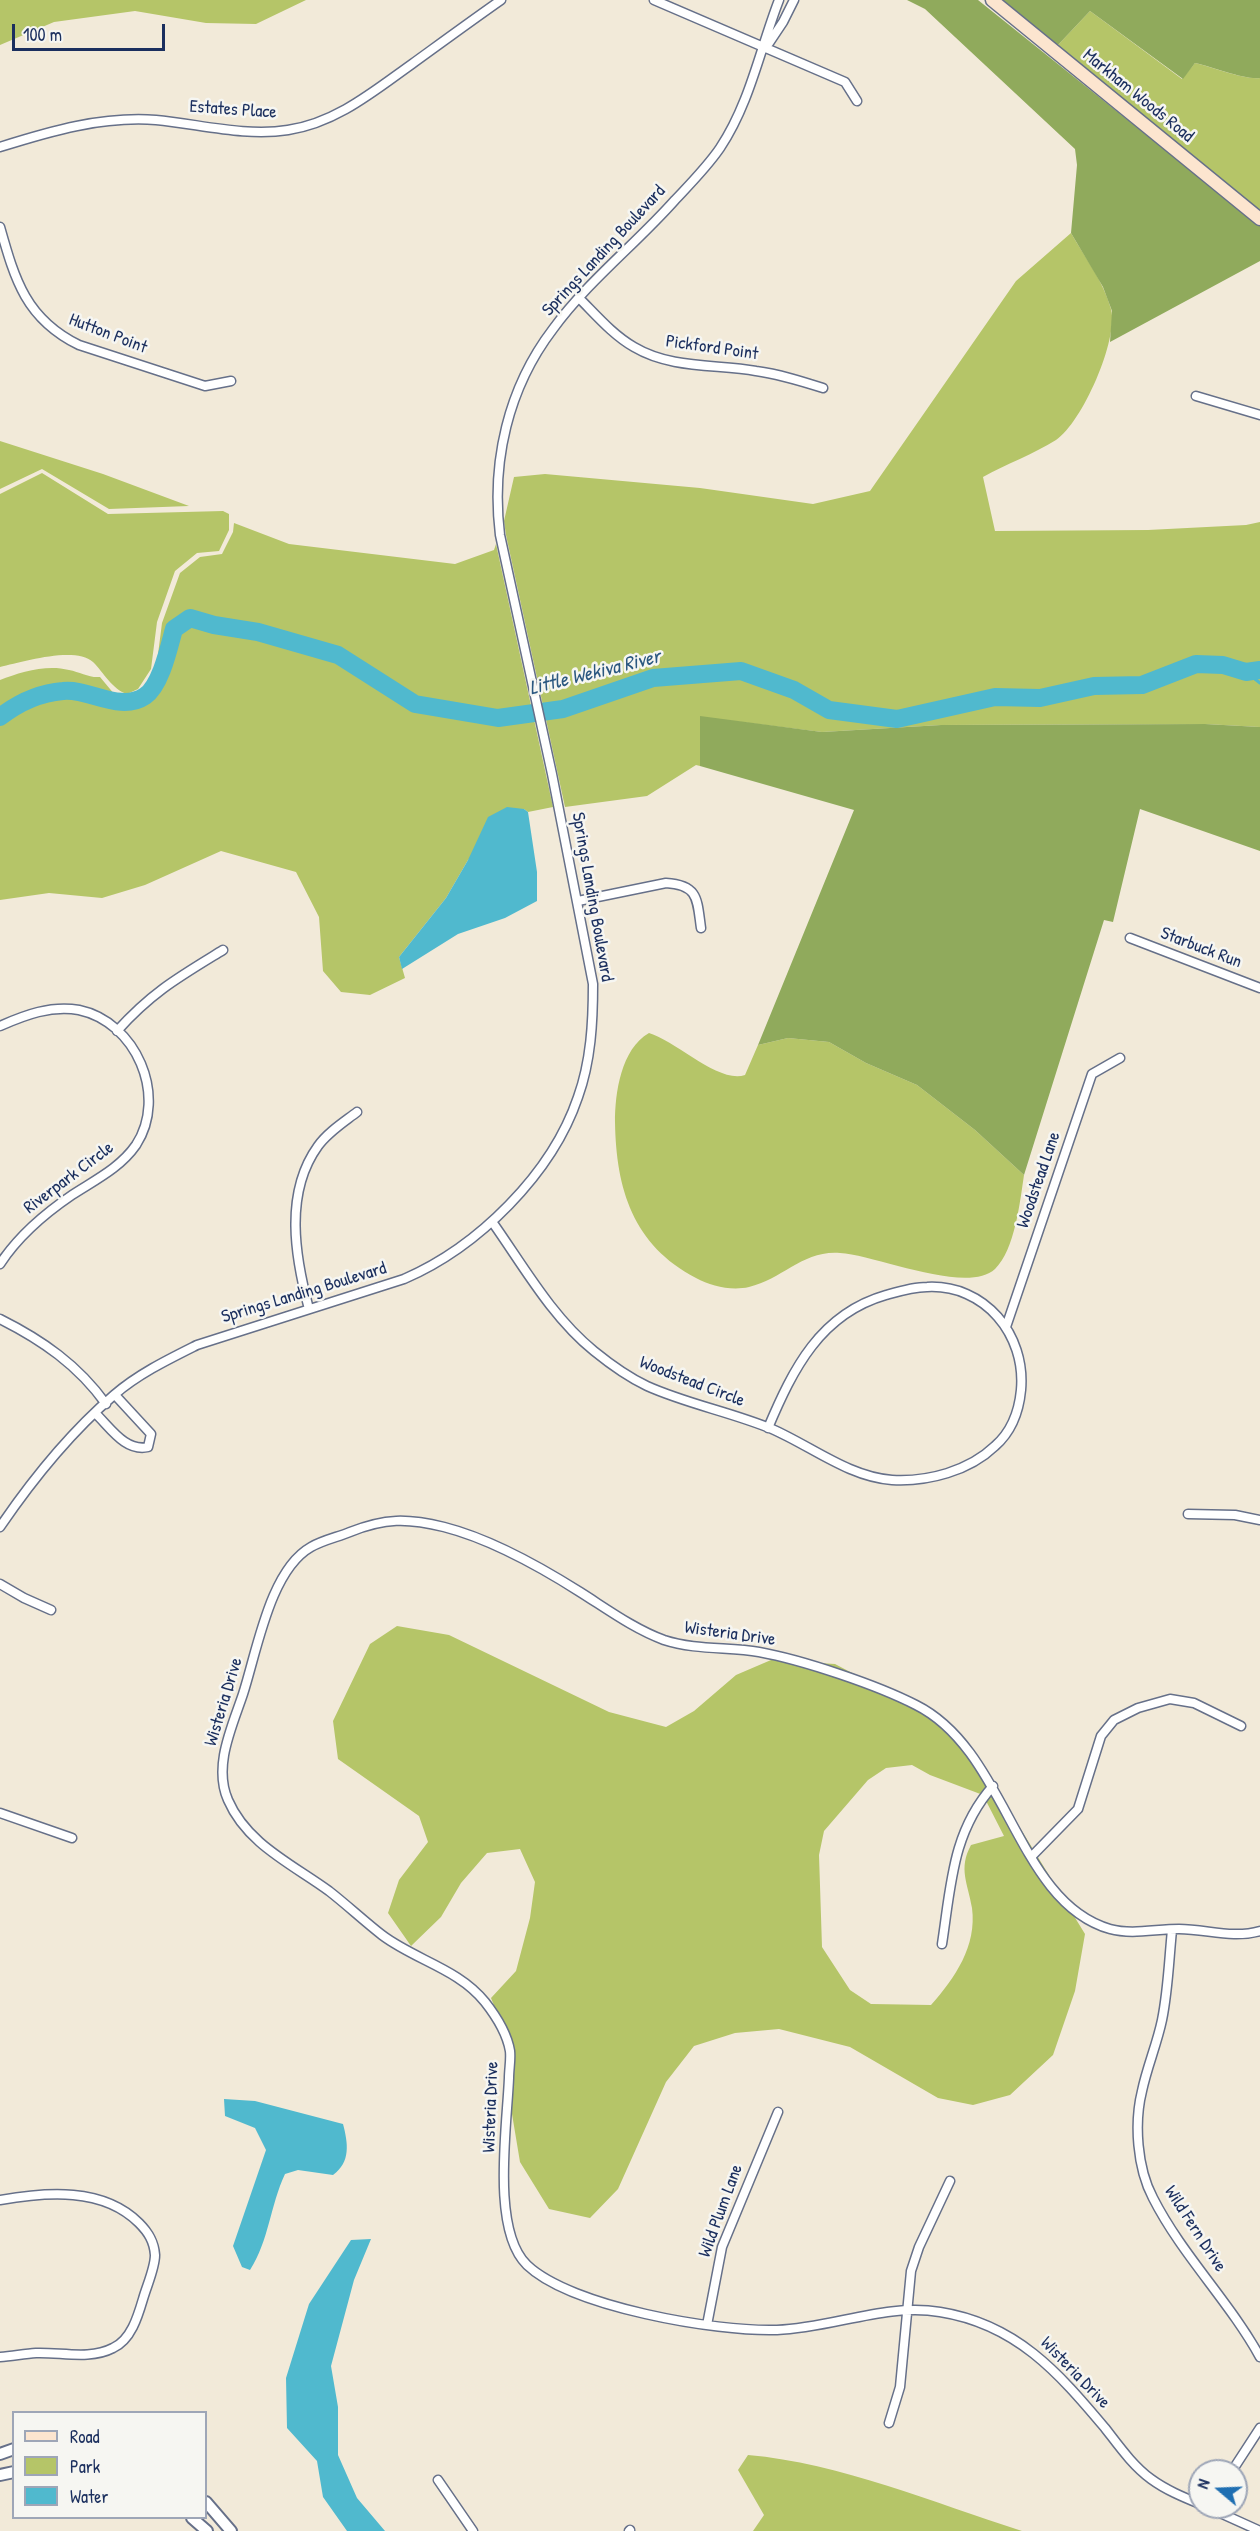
<!DOCTYPE html>
<html>
<head>
<meta charset="utf-8">
<style>
  body { margin:0 }
  #map { position:relative; width:1260px; height:2531px; overflow:hidden; background:#f2ead9; font-family:"Patrick Hand",sans-serif }
  canvas { display:block }
  .legend { position:absolute; left:12px; top:2411px; width:195px; height:108px; box-sizing:border-box; background:#f6f6f2; border:2px solid #9ea6b7; margin:0; padding:8px 10px; list-style:none; font-size:18px; color:#1b2f5e }
  .legend li { display:flex; align-items:center; gap:12px; height:30px }
  .legend b { width:30px; border:2px solid #9ea6b7 }
  .north { position:absolute; left:1188px; top:2459px; width:60px; height:60px; box-sizing:border-box; background:#f6f6f2; border:2px solid #9ea6b7; border-radius:50%; rotate:289deg; font-size:16px; font-weight:700; line-height:24px; text-align:center; color:#1b2f5e }
  .north::after { content:''; display:block; margin:auto; width:21px; height:27px; background:#1f6fb2; clip-path:polygon(50% 0,100% 100%,50% 72%,0 100%) }
  .scale { position:absolute; left:12px; top:24px; width:153px; height:27px; box-sizing:border-box; border:3px solid #1b2f5e; border-top:0; padding-left:8px; font-size:18px; line-height:21px; white-space:nowrap; color:#1b2f5e; -webkit-text-stroke:4px #f6f6f2; paint-order:stroke }
</style>
</head>
<body>
<div id="map">
<canvas width="1260" height="2531"></canvas>
<ul class="legend">
<li><b style="height:8px;background:#fce5cf"></b>Road</li>
<li><b style="height:16px;background:#b5c568"></b>Park</li>
<li><b style="height:16px;background:#50b9ce"></b>Water</li>
</ul>
<div class="north">N</div>
<div class="scale">100 m</div>
</div>
<script>
const ctx = document.querySelector('canvas').getContext('2d');
ctx.lineJoin = 'round';
function fill(path, color) { ctx.fillStyle = color; ctx.fill(path, 'evenodd'); }
function trace(path, color, width, dash) { ctx.strokeStyle = color; ctx.lineWidth = width; ctx.lineCap = dash ? 'butt' : 'round'; ctx.setLineDash(dash || []); ctx.stroke(path); }
function drawText(font, color, halo, rows, align = 'center') {
  ctx.font = font + ' "Patrick Hand",sans-serif'; ctx.lineWidth = 5; ctx.setLineDash([]); ctx.textBaseline = 'middle'; ctx.strokeStyle = halo; ctx.fillStyle = color; for (const [text, x, y, turn = 0] of rows) {
    ctx.save(); ctx.translate(x, y); ctx.rotate((+turn || 0) * Math.PI / 180); ctx.textAlign = isNaN(turn) ? turn : align; if (halo) ctx.strokeText(text, 0, 0); ctx.fillText(text, 0, 0); ctx.restore();
  }
}
const green = new Path2D(`
  M0,0h306l-50,24 -50,-1 -71,-12 -81,11 -54,23z
  M1090,11l92,68 13,-16c18,4 49,17 65,15v134l-203,-166z
  M1071,233c14,25 32,47 40,76 8,30 -29,114 -55,131 -22,14 -50,24 -73,37l12,54 153,-1 98,-5 14,-3v205l-55,-3 -264,1 -119,7 -122,-15v49l-4,-1 -49,31 -82,11 -59,-272 -2,-14 10,-44 31,-3 155,14 113,16 57,-13 146,-210z
  M0,441l103,33 86,32 -80,3 -67,-40 -42,20z
  M42,473l66,41 115,-3 6,3v16l-10,21 -22,2 -22,18 -18,51 -6,47 -13,20 -11,5c-15,-5 -23,-21 -34,-32 -18,-16 -71,0 -93,5v-173z
  M234,523l55,21 166,20 39,-14 2,-6 57,263 -25,5 -4,-3 -56,51 -22,38 -47,59 6,21 -35,17 -29,-3 -18,-21 -4,-54 -23,-45 -75,-21 -76,34 -43,13 -53,-5 -49,7v-220c20,-8 47,-16 69,-10 11,2 20,8 31,7l15,18 12,4 14,-6 9,-9 6,-14 6,-47 18,-50 20,-16 22,-3 11,-22z
  M649,1033c27,8 70,51 96,42l13,-30 30,-7 41,4 37,21 51,22 58,45 49,45c-4,26 -9,75 -29,94 -28,26 -119,-14 -155,-16 -37,-3 -57,26 -91,34 -18,4 -38,-1 -53,-9 -63,-33 -80,-89 -81,-156 0,-29 6,-73 34,-89z
  M397,1626l52,9 160,77 57,15 28,-16 42,-36 35,-15 64,4 95,50 35,24 120,196 -10,57 -22,64 -43,40 -37,10 -35,-7 -88,-51 -71,-18 -44,4 -41,13 -28,36 -48,107 -28,29 -41,-9 -29,-47 -10,-60 -4,-67 -15,-37 25,-27 14,-53 5,-36 -15,-33 -33,4 -26,30 -20,34 -30,29 -23,-33 11,-33 29,-38 -9,-26 -81,-57 -5,-38 37,-77zM912,1765l18,10 53,20 21,41 -33,9c-13,24 -3,38 1,63 5,38 -17,70 -41,97l-60,-1 -21,-14 -28,-43 -3,-92 5,-24 44,-51 18,-12z
  M748,2455c92,8 186,48 274,76h-269l11,-16 -26,-45z`);
const forest = new Path2D(`
  M907,0h71l282,226v35l-150,81 2,-31 -9,-24 -32,-54 6,-68 -2,-16 -150,-140z
  M1001,0h259v78c-16,2 -46,-11 -65,-15l-12,16 -93,-68 -33,35z
  M700,716l122,16 119,-7 264,-1 55,3v124l-120,-42 -27,113 -9,-2 -80,255 -49,-45 -58,-45 -51,-22 -37,-21 -41,-4 -30,7 96,-235 -154,-44z`);
const water = new Path2D(`
  M507,807l17,2 4,3 9,60v29l-32,17 -47,16 -56,35 -3,-12 47,-59 22,-38 20,-43z
  M224,2099l31,2 88,23c5,19 8,38 -10,51l-35,-5 -13,4c-15,32 -16,66 -35,96l-8,-3 -9,-21 33,-96 -11,-22 -30,-12z
  M371,2239l-17,41 -23,86 7,41v48l19,43 28,33h-38l-24,-34 -6,-36 -30,-33 -1,-50 23,-74 42,-64z`);
const stream = new Path2D(`
  M1246,672l14,11`);
const river = new Path2D(`
  M0,717c18,-14 39,-24 63,-26 26,-3 57,22 82,5 16,-11 24,-49 29,-67l16,-11 24,7 44,7 80,23 77,49 83,14 65,-9 90,-31 88,-7 53,19 35,20 68,9 98,-22 45,1 54,-12 48,-1 54,-21 27,1 23,7 14,-2`);
const minor = new Path2D(`
  M654,0l191,82 12,19
  M769,43l14,-21 11,-22
  M0,147c51,-16 102,-31 156,-27 43,4 90,17 132,10 48,-7 86,-39 124,-66 29,-21 59,-43 89,-64
  M0,227c15,53 26,92 79,118l126,41 26,-5
  M579,298c17,17 34,37 55,49 37,22 82,17 122,24 23,3 45,10 67,17
  M1196,396l64,19
  M578,901l88,-18c33,2 31,17 35,45
  M1130,938l130,50
  M0,1026c25,-11 51,-21 79,-16 57,12 89,86 57,135 -16,23 -41,35 -64,50 -28,19 -53,40 -72,69
  M117,1031c35,-39 62,-54 106,-81
  M493,1223c31,44 59,94 101,128 16,13 34,26 53,35 40,18 84,26 125,43 39,17 77,48 120,51 36,2 77,-9 103,-34 16,-14 24,-35 26,-56 5,-55 -36,-106 -94,-103 -14,0 -27,4 -41,8 -66,19 -93,74 -118,133
  M309,1309c-14,-52 -25,-116 9,-163 10,-14 26,-24 39,-34
  M0,1319c42,21 78,46 106,85
  M1006,1327l86,-253 28,-16
  M95,1413c15,14 30,39 53,34l3,-13 -36,-39
  M1188,1514l47,1 25,5
  M0,1527c32,-47 70,-94 114,-132 24,-21 55,-36 83,-50l207,-66c74,-32 148,-105 174,-182 13,-36 15,-75 15,-113l-41,-210 -52,-239c-9,-73 8,-147 53,-206 35,-48 83,-85 122,-129 16,-17 32,-33 45,-52 30,-45 40,-99 59,-148
  M0,1584l24,14 27,12
  M0,1813l72,25
  M1031,1857l47,-48 23,-73 13,-16 24,-12 32,-9 24,4 47,23
  M1172,1930c-3,30 -4,61 -10,90 -5,24 -15,47 -20,71 -8,32 -5,77 11,107 29,57 76,103 107,159
  M942,1944c9,-58 10,-112 51,-158
  M0,2200c46,-8 103,-13 139,23 9,9 15,18 16,32 0,13 -8,30 -12,44 -5,17 -12,41 -30,49 -23,12 -52,4 -77,5 -12,1 -24,3 -36,4
  M707,2325l15,-78 56,-135
  M889,2423l11,-36 11,-116 8,-24 31,-66
  M1232,2471l28,-43
  M438,2480l35,51
  M1200,2504c-17,-7 -34,-14 -49,-25 -18,-13 -32,-33 -46,-51 -47,-56 -89,-104 -165,-116 -55,-9 -107,16 -163,18 -61,2 -206,-23 -250,-65 -36,-35 -20,-138 -18,-187 0,-9 2,-18 1,-27 -3,-18 -14,-35 -25,-49 -26,-33 -70,-42 -103,-67 -18,-14 -35,-30 -53,-44 -37,-27 -82,-47 -101,-91 -15,-34 4,-73 15,-106 14,-43 27,-124 68,-147 12,-7 27,-10 39,-15 35,-14 57,-14 94,-5 47,12 95,39 136,65 27,17 54,37 84,48 31,10 64,7 95,12 44,8 118,33 157,53 92,46 100,197 194,224 22,6 46,0 69,0 28,0 53,10 81,2
  M1207,2507l53,24
  M629,2531l1,-1`);
const tertiary = new Path2D(`
  M0,2454l14,-5
  M0,2475l14,-3
  M206,2502l25,29
  M192,2518l15,13`);
const secondary = new Path2D(`
  M992,0l268,219`);
const streetNames = [
  ["Markham Woods Road",1138,96,39],
  ["Estates Place",233,110,4],
  ["Springs Landing Boulevard",604,251,-47],
  ["Hutton Point",108,334,21],
  ["Pickford Point",712,348,8],
  ["Springs Landing Boulevard",592,897,80],
  ["Starbuck Run",1201,948,21],
  ["Riverpark Circle",69,1178,-37],
  ["Woodstead Lane",1039,1180,-71],
  ["Springs Landing Boulevard",304,1293,-17],
  ["Woodstead Circle",692,1382,21],
  ["Wisteria Drive",730,1634,8],
  ["Wisteria Drive",224,1702,-73],
  ["Wisteria Drive",491,2107,-88],
  ["Wild Plum Lane",721,2211,-70],
  ["Wild Fern Drive",1195,2229,57],
  ["Wisteria Drive",1075,2373,46]
];
const waterNames = [
  ["Little Wekiva River",595,673,-14]
];
fill(green, '#b5c568');
fill(forest, '#90aa5c');
fill(water, '#50b9ce');
trace(stream, '#50b9ce', 3);
trace(river, '#50b9ce', 18);
trace(minor, '#667089', 11);
trace(tertiary, '#667089', 14);
trace(secondary, '#667089', 15);
trace(minor, '#fff', 8);
trace(tertiary, '#fff', 10);
trace(secondary, '#fce5cf', 12);
drawText('18px', '#1b2f5e', '#f6f6f2', streetNames);
drawText('italic 20px', '#2b5880', '#f6f6f2', waterNames);
</script>
</body>
</html>
